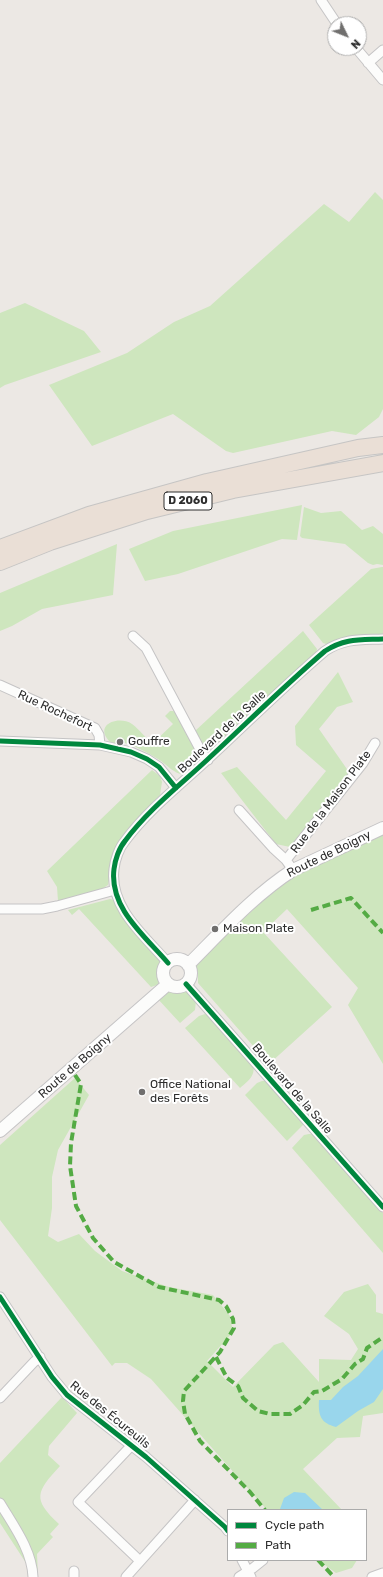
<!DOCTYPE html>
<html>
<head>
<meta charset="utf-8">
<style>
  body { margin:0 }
  #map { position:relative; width:383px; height:1577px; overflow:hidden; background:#ece8e4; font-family:Rubik,sans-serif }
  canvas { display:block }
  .legend { position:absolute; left:227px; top:1509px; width:140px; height:52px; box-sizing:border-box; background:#fff; border:1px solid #ababab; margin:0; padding:5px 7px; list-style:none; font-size:12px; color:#2e2e2e }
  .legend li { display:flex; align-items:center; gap:8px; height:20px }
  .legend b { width:20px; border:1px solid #ababab }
  .north { position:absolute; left:327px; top:16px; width:40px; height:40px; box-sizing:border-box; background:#fff; border:1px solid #ababab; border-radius:50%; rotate:133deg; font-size:11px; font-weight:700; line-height:16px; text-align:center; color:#2e2e2e }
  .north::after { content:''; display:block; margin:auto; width:14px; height:18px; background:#706f6e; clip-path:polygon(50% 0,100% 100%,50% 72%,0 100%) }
</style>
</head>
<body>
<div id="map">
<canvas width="383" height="1577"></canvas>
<ul class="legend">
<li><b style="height:5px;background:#00873e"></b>Cycle path</li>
<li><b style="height:5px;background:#54ab44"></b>Path</li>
</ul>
<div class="north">N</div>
</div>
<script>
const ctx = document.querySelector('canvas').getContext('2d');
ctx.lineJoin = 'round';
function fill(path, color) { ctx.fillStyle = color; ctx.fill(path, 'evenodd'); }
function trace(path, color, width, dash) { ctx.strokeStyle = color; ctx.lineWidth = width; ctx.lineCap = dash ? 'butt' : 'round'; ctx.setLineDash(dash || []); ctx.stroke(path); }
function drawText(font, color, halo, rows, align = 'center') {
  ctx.font = font + ' Rubik,sans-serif'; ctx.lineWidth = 4; ctx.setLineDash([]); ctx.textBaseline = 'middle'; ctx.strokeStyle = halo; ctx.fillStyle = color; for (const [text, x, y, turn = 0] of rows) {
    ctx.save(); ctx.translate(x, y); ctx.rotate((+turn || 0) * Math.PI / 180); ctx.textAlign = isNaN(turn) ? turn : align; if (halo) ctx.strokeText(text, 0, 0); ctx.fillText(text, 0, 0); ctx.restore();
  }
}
const green = new Path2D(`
  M375,192l8,8v209l-4,8 -23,18 -24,-4 -99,22 -7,-2 -53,-37 -81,32 -43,-61 78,-32 47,-31 36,-16 114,-102 25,18z
  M25,303l59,28 17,21 -96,33 -5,3v-75z
  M302,505l-5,35 -15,-1 -104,35 -33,7 -16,-32 44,-18z
  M304,507l17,6 20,-2 21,19 11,-4 10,8v31l-6,-1 -4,1 -5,-2 -23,-19 -43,-6 -2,-2z
  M117,544l-4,51 -71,14 -30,17 -12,5v-38z
  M382,567h1v68l-34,2 -23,7 -3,-1 -14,-18 62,-56z
  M303,631l14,18 -1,4 -104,98 -5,1 -4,-3 -8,-18z
  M338,672l15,30 -16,5 -18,22 30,43 -59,75 -14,-3 -55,-71 16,-6 49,53 40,-49 -30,-26 -1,-19z
  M170,711h3l2,1 25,47 -1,3 -16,13c-10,-3 -14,-8 -22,-14 -12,-8 -29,-17 -43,-20l-1,3 -7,-2c-17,-17 8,-27 22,-18 7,5 14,14 20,20l21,-20 -8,-8z
  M152,770l8,6 2,6 -2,13 -25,26 -19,28 -8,36 -6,4 -44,12 -1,-14 -10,-16z
  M383,833v231l-35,-59 10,-17 -71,-79 -24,23 69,75 -63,57 -71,-81v-9l-3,-10 62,-58 38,-33z
  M110,899l4,1 46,60c3,7 2,19 -3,25l-6,2 -72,-78 -7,6 -4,-5z
  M170,989c14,3 17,0 26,12l-1,9 -15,13 -23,-25z
  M205,1014l5,2 43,48c3,12 -5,17 -13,24l-55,-60 14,-12z
  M75,1078l14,17 -31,55 -6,27v31l-4,28 10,6 21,-8 16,17 27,20 47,16 44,8 17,21 3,16 -26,29 26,26 41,-42 9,-3 36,40v-23l32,1 7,-11 -9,-15 -25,-18 20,-24 24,-8 8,11v17l7,2v99l-20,3 -3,21 -23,1 -34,31 39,41h-75l-116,-131 -24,-16h-12l-3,3 -112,-146v-75z
  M262,1081h4l5,4 32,36v4l-16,16 -42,-46 12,-12z
  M309,1134h5l69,79v40l-91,-105 12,-13z
  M62,1397l15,16 -28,33 -1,9 12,11c-24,26 -28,33 -1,58l-9,10 3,3 -16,17 1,23h-8l-4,-14 -26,-40v-60z
  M318,1560h39l-5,8 -16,5z`);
const water = new Path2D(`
  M383,1349v40l-9,13 -16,9 -22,16c-15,-4 -18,-11 -17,-27h12l12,-13 15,-11z
  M294,1492l11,1 18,17h-42l-1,-1 4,-11z`);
const street = new Path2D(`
  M321,0l16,24
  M356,48l27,32
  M368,63l15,-13
  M133,636l13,12 56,105 6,7
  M0,685l95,43 4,7 1,10
  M0,741l100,4 31,7 16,7 12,8 17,21
  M239,810l35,39 12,11 7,10
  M286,860l77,-97 12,-20
  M0,909h42l15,-3 58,-16
  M168,963c-23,-27 -59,-55 -54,-94 1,-9 5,-21 11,-28 23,-31 54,-55 82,-81 39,-36 77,-74 118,-109 20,-13 35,-11 58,-12
  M186,984l197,223
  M0,1297l52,80 15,18 79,62 79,70 3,4
  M0,1398l34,-36 6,-5
  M131,1446l-53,56 62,59
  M0,1503c13,22 32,47 33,74
  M242,1560l9,17
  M74,1571v6
  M126,1577l69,-77
  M239,1577l14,-9 10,-8
  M372,1577l11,-4`);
const secondary = new Path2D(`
  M163 973a14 14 0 1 1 28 0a14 14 0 1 1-28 0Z
  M188,965c33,-33 66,-70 105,-95l90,-42
  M0,1131l168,-147`);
const highway = new Path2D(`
  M0,548l89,-33 118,-33 151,-34 25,-3
  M0,562l50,-20 97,-31 86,-21 150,-27`);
const quiet = new Path2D(`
  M311,910l40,-12 32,35
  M75,1075l6,9 -10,59 -1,23 6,40 17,32 21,24 45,25 60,13 7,6 7,13 1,9 -14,24 -36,39 -1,10 2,13 15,27 50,51 15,18
  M216,1357l11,21 11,8 5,12 15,13 12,3h20l13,-9 11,-13 8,-1 20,-12 13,-15 8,-5 4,-11 16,-11
  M318,1560l16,17`);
const cycleway = new Path2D(`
  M0,741l100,4 31,7 16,7 12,8 17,21
  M168,963c-23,-27 -59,-55 -54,-94 1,-9 5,-21 11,-28 23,-31 54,-55 82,-81 39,-36 77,-74 118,-109 20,-13 35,-11 58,-12
  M186,984l197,223
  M0,1297l52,80 15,18 79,62 79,70 3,4`);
const markers = [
  [120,742,4,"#706f6e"],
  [215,929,4,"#706f6e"],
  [142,1092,4,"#706f6e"]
];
const shields = [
  [188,501,48]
];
const shieldNames = [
  ["D 2060",188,501]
];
const streetNames = [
  ["Rue Rochefort",55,711,25],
  ["Boulevard de la Salle",222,732,-43],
  ["Rue de la Maison Plate",331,802,-53],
  ["Route de Boigny",329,854,-26],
  ["Route de Boigny",75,1066,-41],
  ["Boulevard de la Salle",292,1089,49],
  ["Rue des Écureuils",110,1415,39]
];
const poiNames = [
  ["Gouffre",128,742],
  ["Maison Plate",223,929],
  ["Office National",150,1085],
  ["des Forêts",150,1099]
];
fill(green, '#cee6be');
fill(water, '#99d6ec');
trace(street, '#c5c4c5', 11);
trace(secondary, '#c5c4c5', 14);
trace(highway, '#c6c5c4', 18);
trace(street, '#fcfcfb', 9);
trace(secondary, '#fcfcfb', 12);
trace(highway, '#eadfd6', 16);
trace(quiet, '#54ab44', 4, [8, 4]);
trace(cycleway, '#00873e', 5);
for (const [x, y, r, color] of markers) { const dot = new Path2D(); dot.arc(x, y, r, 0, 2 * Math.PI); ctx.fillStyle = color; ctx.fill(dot); trace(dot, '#fff', 1.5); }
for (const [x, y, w] of shields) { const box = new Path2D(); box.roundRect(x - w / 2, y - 9, w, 18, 3); ctx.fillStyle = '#fff'; ctx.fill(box); trace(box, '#2e2e2e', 1); }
drawText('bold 11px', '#2e2e2e', null, shieldNames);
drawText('12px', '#2e2e2e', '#fff', streetNames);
drawText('12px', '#2e2e2e', '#fff', poiNames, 'left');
</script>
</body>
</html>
